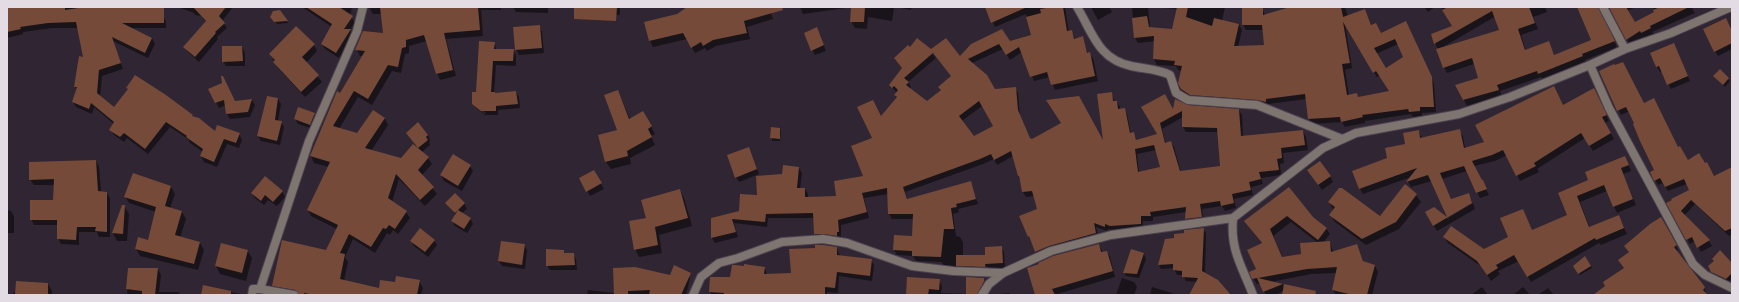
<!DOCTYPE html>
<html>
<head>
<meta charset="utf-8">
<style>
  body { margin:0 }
  #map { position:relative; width:1739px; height:302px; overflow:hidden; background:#302532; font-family:Bitter,serif }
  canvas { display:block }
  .frame { position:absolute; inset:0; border:8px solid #e4dce5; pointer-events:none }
</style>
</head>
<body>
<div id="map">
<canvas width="1739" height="302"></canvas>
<div class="frame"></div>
</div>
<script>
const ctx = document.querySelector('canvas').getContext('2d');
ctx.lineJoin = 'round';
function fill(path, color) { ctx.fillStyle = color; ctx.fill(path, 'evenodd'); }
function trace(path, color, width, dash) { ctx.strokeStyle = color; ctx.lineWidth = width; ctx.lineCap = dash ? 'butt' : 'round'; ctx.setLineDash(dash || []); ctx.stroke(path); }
const shadow = new Path2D(`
  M7,7h152l7,15v6h-35l21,10 3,6 -7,14 -35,-17 10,28 -21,7 -2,21 14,12 14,-19 -1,-2 39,7 28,22 22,15 23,2 3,6 -3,8 -12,-4 -10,23 -13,-5 -3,-6 2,-4 -13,-9 -2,-4 -18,-12 -22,27 -21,-16 -3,4 -10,-7 -3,-5 3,-6 -20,-17 -2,7 -16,-7 -3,-5 4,-12 -2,-3 9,-29 -6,-30h-26l-29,4v2l-16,4z
  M178,7h55l-11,14 5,7 -10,9 1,2 -19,23 -11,-10 -3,-5 21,-25 -5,-6 -6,-1 -1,-2z
  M302,7h50l-2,9 5,6 -5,8 3,5 -14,23 -14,-9 -3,-5 10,-17z
  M369,7h132v3h-20l2,26 -37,3 10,37 -16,4 -3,-7 -10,-32 -18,5v7l-4,1 -4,19 -9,-2 -20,34 -14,-8 -19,32 18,5 16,-23 12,8 3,6 -17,26 30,8 16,-12 -10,-14 21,2 2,6 -1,1 1,3 -8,7 6,6 4,6 -10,11 15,19 -12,12 -26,-27 -7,23 14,10 4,6 -12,16 -5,-4 -3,5 -3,-2 -12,20 -22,-14 -8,18 3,5 -4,19 36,8 16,-6 23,-2 4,7 -2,7h-129l-15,-3 -3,-7 52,-34 11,-22 -26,-13 -3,-6 21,-43 -15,-4 -3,-7 26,-63 3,1 23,-38h-3l-3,-6 27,-16 -2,-20h-9z
  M513,7h35v6l-32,-1z
  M575,7h45v8l-41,-1z
  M686,7h83l4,12 -26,8 3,12 -34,7 -9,5 -2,-3 -10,5 -8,-14 -34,8 -3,-6 -5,-19 32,-7 10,-7z
  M800,7h94l-2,14 -24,-4 -1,12 -12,-1 -4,-7 1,-14 -49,7z
  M897,7h15l-1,3z
  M986,7h79l4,25h3l3,7 7,-2 6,17 5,4 5,23 -43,9 -5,-13 -16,4 -12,-29 -12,8 -7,-11 -31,14 23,27 20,-2 3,5 2,23 10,23 74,6 7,-51 4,8h2l3,5v3l4,-1 3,5 4,20h3l3,7 21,-6 -15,-28 31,5 13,-6 52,4 3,5 1,22 60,-6 3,6 2,13 -25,3 1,10 -4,1 1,11 -20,3 2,6 -12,3 2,8 -19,4 2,9 -11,3 -3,-5 -20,3 2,13 -15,2 -3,-5v-7l-33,5v4h-10v8l-30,1 -5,-1 -1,2 -11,-4 3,11 -61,19 -9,-21 9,-26 -4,-14 -8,1 -3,-5 -10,-36 -16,9 -3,-6 -11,5 -78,28 3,8 63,-17 7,21 -20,5 1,3 -6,2 3,22 4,1 3,5v14l11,5v10l-29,-2 -3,-7 -26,-1 -3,-5 -16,-1 -3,-5 1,-14 18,1 1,-18h-22l-3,-5 -1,-20 -24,4 5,20 -28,7v12h-1v4l-22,-2 -3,-5 -1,-16h-46l-1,9 -33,-4 4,14 -23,6 -3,-5v-20l28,-7 43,-36 16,-7 3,5 -2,16h5l3,5v4l29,-1 27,-20 9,-39 8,-20 16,-19 -2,-4 2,-2 -7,-8 13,-16 -8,-11 36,-8 29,7 11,-12 38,-3 23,-6 -6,-22 -31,13zM932,54h3l20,25 -16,8 2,4 -14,12 -17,-14 1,-2 -3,-5 28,-24zM982,106l12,21 -20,10 -12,-16zM1183,117v10l3,5h33l2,35 -40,5 -7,-25 -3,-5 -5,2 -4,-15zM1156,150l6,18 -23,5 -2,-19z
  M1091,7h18l3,5 -14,8z
  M1132,7h16l2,21 23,3 4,-22 -26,-2h74l-3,14 17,3 3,6 -4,17 27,-1 -1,-16h-18l-3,-5 19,-17 3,7 25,-8h55l3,9 17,-6 7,16 9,8 28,-6 25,56 2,28 -14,1v3l-9,1 -2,-3 -46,7v2l-20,4 -3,-5 -30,2 -3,-5 -2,-20 -39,5v2l-75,-6 -8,-5 -4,-6 1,-18 -4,-1 -2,-4 -19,-1 -3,-6 1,-18 -17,2 -3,-5zM1345,24l32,53 3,-2 11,17 -33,6 -9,-2 -4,-26 7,-2zM1398,44l6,13 -19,13 -9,-16z
  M1424,7h11l-7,5z
  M1441,7h104l2,5 -14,5 5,12 -17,6 5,16 22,-9 7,14 37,-15 -14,-34h58l-9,4 7,12 21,-10 -2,-6h41l-2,1 3,5 -43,19 2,2 -9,4 -1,-1 -14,8 -20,-37h-6l-3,3v5l16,31 -32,13 1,2 -43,17 -2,-2 -41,14 2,5 -35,10 -10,-20 22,-7 -5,-15 -27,9 -3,-6 -12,-33 21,-7zM1496,16l5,14 -58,17z
  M280,11l8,12 -11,1 -4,-5z
  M539,26l3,5 2,22 -25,2 -3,-6z
  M1732,28v21l-14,7 -3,-5z
  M820,34l6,17 -11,4 -3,-5z
  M494,43l3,7h16l3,5v11l-20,-1 -2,28 2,1 20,-2 3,5 1,11 -22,2v5h-13l-10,-8 10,7 1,-1 -13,-9z
  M314,45l3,6 -11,12 16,19 -17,15 -27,-29 -8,-14z
  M1674,45l16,36 -19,8 -9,-18 -2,1 -3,-5z
  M242,47l3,6v13h-19l-3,-5z
  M1600,71l44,33 43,57 27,16 18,-9v66l-3,2 -34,-32 -11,12 25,25 3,5 -11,6 -6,-11 -5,3 -22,-40 22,-14 -3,-6 -19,7 -5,-8 -5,2 -7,-13 4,-2 -25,-59 -9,4z
  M1720,71l10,10 -5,6 -9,-9z
  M210,90l25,12 17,-2 3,5 -5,12 -20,2 -3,-5 -1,-9 -7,3z
  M618,91l12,28 13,-7 12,22 -4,2 4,9 -25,13 1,6 -20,5 -5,-7 -6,-27 18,-5z
  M1597,95l12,26 -4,2 9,16 -21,12 -8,-13 -48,31 2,3 -19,9 -13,-26 -12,6 -21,5 15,29 -9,3 -13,-27 -25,8 9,20 17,-5 4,7 -25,15 -15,-35 -21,6 -3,-5 3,-5 -48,17 -3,-5 28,-31 18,-13 12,-14 4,7 37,-7 4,5 2,12 20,-5 78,-37z
  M278,99l3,5 -3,17 3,1 3,5 -4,18 -19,-4 -3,-5z
  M314,114l3,5 -4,10 -15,-5 -3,-5z
  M772,128l8,1 1,2 -1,10h-8z
  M751,153l8,21 -20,8 -3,-5z
  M96,161l3,6 2,25h5l4,6v39h-11l-2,-5h-18v13l-18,-1 -3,-6v-13h-24l-3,-6 23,-18 1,-16h-21l-4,-6z
  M1628,163l3,8 -8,3 13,31 -19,8 -10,-22 -27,11 10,26 28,-12 9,18 -26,11 -2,-2 -68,39 -12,-21 -21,10 2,3 -9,7 -9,-14 -34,-24 -4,-6 40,13 84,-34 -9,-22z
  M470,166l3,5 -11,20 -18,-10 -3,-6z
  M594,171l10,18 -14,7 -10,-18z
  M1312,175l18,1 3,6 -11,8z
  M171,187l4,7 -5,14 12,4 4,7 -6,19 20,5 4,7 -6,20 -58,-14 -4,-7 13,-8 7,-29 -27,-9 -4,-7z
  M1288,188l25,30 13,10 4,6 -7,9 7,-1 3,10 24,-7 7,18 11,3 3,6 -6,23h-36l-3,-5 4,-17 -26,1 -40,8 12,2 1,4 24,7h-25l1,-4 -10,4h-8l-6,-11h-3l-4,-6 4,-8 5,-26 -13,-17zM1291,222l27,21 -16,12 -19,3 -10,-22z
  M680,190l4,8 8,28 -33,9 3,18 -23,4 -4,-8 13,-31z
  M282,191l3,6 -8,9 -9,-6 -4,5 -9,-7 -3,-5z
  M1416,195l5,7 -22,27 -33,16 -31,-23 -4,-7 2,-6 -4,-7 52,15z
  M464,203l3,6 -5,4 8,5 3,6 -6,9 -12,-7 -3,-5 4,-6 -9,-11z
  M1473,203l2,6 -38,22 -11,-18 8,-5 15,12 -1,-2z
  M124,206l5,8 -2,27h-10l-4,-8z
  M7,210l4,1 3,5v17h-7z
  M1661,218l17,32 -2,2 28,36 3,7h-112l30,-26 5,-16z
  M1203,229l3,4 -1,41 25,21h-39l6,-13 -11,-1 -3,-6h-6l-3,-7 -13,1 -2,-4 16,-26 10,-5z
  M434,240l3,5 -9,12 -14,-11 -3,-5z
  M222,244l25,6 5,8 -6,23 -26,-7 -4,-8z
  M524,245l3,5 -2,19 -23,-3 -3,-5z
  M1099,245l4,8 4,-1 3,5 5,20 -61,18h-18z
  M1001,247l3,5 1,16 -17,1 -3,-5z
  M837,248l3,8 31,4 3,5 -2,16 -33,-5 -1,17 -11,-1v3h-115l-2,-3 21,-14 34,-10 2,7 25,-1z
  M1132,250l12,4 2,5 -7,19 -13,-2 -2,-4z
  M563,251l2,3h8l3,5 1,11h-27l-3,-5z
  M1585,257l7,11 -12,7 -6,-9z
  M1732,266v13l-4,3 -13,-6 -6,-9z
  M129,269h29l3,6 -2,17h20l1,3h-53z
  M686,272l4,6 -4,17h-99l1,-5 26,3 56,-17z
  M1122,278l12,4 3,5 -3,8h-18z
  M939,280l3,6 -1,7 30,1 1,1h-65z
  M48,284l4,7v4h-39v-2z
  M204,286l41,9h-43z
  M1152,287l20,6 1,2h-23z
  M1482,287l6,8h-17z
  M1523,287l7,8h-17z
  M1548,288l6,7h-16z
  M1009,293l1,2h-18z`);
const building = new Path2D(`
  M7,7h58v3l20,-3h79v16h-42l30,15 -7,15 -33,-16 9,26 -22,7 -2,23 17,14 14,-18 -2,-1 9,-13 31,20 27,20 -1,1 7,2 16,13 2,-6 23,8 -4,10 -12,-4 -10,23 -14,-6 3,-7 -17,-12 1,-1 -21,-14 -21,27 -21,-16 -4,4 -11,-7 5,-8 -23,-19 -2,6 -17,-7 5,-15h-3l5,-31 4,1 -7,-35 -28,1 -28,4 1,2 -14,3z
  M193,7h33l-7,9 6,7 -10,9 1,1 -21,24 -12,-10 23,-26z
  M306,7h33l14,9 -9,13h7l-15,24 -15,-9 11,-20z
  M380,7h98l2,23 -36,3 9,37 -17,4 -12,-39 -18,5v7l-4,1 -4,19 -10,-2 -20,34 -14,-8 -21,35 24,7 16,-23 12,8 -20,30 36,10 12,-14 16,13 -11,13 16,17 -14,13 -24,-26 -8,24 19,13 -12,18 -6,-4 -3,4 -3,-1 -12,19 -22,-13 -9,19 5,1 -5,25 39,9 1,-8 15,2 1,-6 24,4 -3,15h-103l-10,-2v2h-5l-4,-5 -23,-4 10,-46 44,10 12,-25 -31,-15 23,-48 -20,-6 27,-65 3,2 25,-42 -10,-1 8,-19 20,2z
  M574,7h43l-1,14 -42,-2z
  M687,7h95l1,3 -39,11 3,12 -34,7 -10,6 -2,-4 -10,6 -8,-15 -34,8 -5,-19 33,-8z
  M851,7h14l-1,15h-14z
  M985,7h42l-36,16z
  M1052,7h11l4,24 5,-1 2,9 9,-3 4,17 3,-1 5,24 -44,9 -4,-13 -17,5 -11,-30 -13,8 -7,-11 -31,15 19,16 8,14 21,-2 2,23 12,28 2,1 29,-16 -15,-23 33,-4 24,44 -6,-46 15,-2 1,9h4l1,8 7,-1 5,25 4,-1 2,8 21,-6 -16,-27 24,-13 8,15 2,-10 13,6 51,4 2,27 62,-6 2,15 -24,3 1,10 -5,1 2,11 -20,2 2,7 -12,3 2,8 -19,4 2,9 -13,3 -1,-5 -20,3 2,13 -17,2 1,-12 -36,5 1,4h-10v8l-31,2 -5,-2v3l-11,-4 2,10 -47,13 -14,6 -6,-16 -1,1 -9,-21 18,-7 -5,-18 -10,1 -3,-16h-1l-7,-25 -17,9 -3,-6 -11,5 -77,28 4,12 64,-18 5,18 -20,5 1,3 -6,1 3,21h-10l-3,28 -29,-1v-5l-19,-1 1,-15 18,1 1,-22h-25l-1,-26 -25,5 5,19 -29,8 1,12h-2v4l-13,-2h-10l-1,-21 -47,1 -1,8 -33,-3 4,13 -25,6v-20l28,-7 1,-17 17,1 -1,-19 26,-2 1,-9 16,2 -2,21h8v9l31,-1 -2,-15 29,-5 -12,-30 21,-8 -15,-31 16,-7 8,16 16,-19 -3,-2 4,-5 -4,-4 -2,2 -3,-3 13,-17 -8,-10 14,-13 2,2 7,-9 14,11 15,-11 14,18 11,-12 31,-15 8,12 21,-6 -5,-18 15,-4 -1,-4zM933,53l18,23 -13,11 3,3 -14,11 -21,-16 3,-3 -5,-4zM979,101l14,25 -19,10 -15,-20zM1182,111v16l35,1 3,38 -40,5 -9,-30 -6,2 -5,-20zM1154,145l6,22 -22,5 -3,-23z
  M1177,7h11l-2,10 26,9 2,-8 25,6 -5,22 30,-1 -2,-20h-20v-18h21v8l27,-8h51l2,10 22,-8 6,16 5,-2 5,10 25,-12 26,56 2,30h-14v4l-11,1 -1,-3 -46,6 1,2 -22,5 -1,-5 -32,2 -3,-25 -39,5v3l-9,-2 -67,-5 -9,-6 -3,-6 4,-17 -8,-1 1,-4 -22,-2 1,-23 -20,2 -2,-20 15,-2 2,11 23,2zM1343,22l30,51 3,-2 13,20 -31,6 -1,-4 -10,2 -5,-31 8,-1zM1395,39l8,18 -17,11 -12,-20z
  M1448,7h81l6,16 -17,6 7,21 24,-9 5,14 37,-15 -14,-33h21l17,34 -33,13 1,2 -45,18 -1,-3 -40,14 2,5 -36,10 -8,-15 23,-7 -6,-20 -29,10 -7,-19 63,-19 -7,-19 -58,33 -3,-10 21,-8 -10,-16z
  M1609,7h17l9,15 19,-10 -1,-2 7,-3h29l-39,19 1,2 -10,5 -1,-2 -14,9z
  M280,10l8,11 -14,1 -4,-5 3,-6z
  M1726,18l6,13v12l-18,9 -11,-23z
  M540,25l2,23 -27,2 -2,-23z
  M296,26l19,18 -13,13 17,18 -18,17 -28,-30 2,-2 -6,-6z
  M817,27l7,18 -13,6 -7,-18z
  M479,41l16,1 -1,7h20l-1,12h-20l-2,31h4v1l21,-2 2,13 -22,2v5h-15l-9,-7v-12h4z
  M1674,43l14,33 -21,9 -8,-19 -3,1 -6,-14z
  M222,46h20l1,15 -21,1z
  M1623,62l21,41 10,-5 24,49 2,-1 8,14 11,-7 6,10 2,-1 7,14 18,-9v61l-7,3 -34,-31 -10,11 29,29 -13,8 -5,-11 -6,3 -20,-37 6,-3 -1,-1 18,-9 -5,-11 -19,8 -5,-9 -6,3 -4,-9 4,-2 -14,-29 -7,-17 1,-1 -8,-16 -9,4 -18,-40 15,-7 1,1z
  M1720,69l9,9 -6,7 -10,-9z
  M221,76h2l12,25 17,-2 -4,13 -22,2 -2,-14 -9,3 -7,-14 14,-6z
  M1554,86l9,19 31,-17 13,27 -5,2 9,16 -22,13 -8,-13 -47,30 2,3 -20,10 -13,-26 -11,5 -20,6 10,19h1l4,9 -11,4 -12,-27 -24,7 11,26 18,-6 3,10 -39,23 -8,-14 9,-5 13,10 -19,-42 -22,7 11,-14 -58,21 -7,-18 35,-13 -2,-10 20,-4 -2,-11 16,-3 1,8 40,-9 4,19 20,-6 -9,-17z
  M618,90l11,29 14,-8 9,15 -4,3 4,8 -25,14 1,5 -23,6 -7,-27 19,-5 -13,-35z
  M267,96l11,2 -3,22 7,1 -5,20 -20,-5z
  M298,107l17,6 -5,12 -16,-6z
  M418,122l10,13 -2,2 2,3 -10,8 -12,-15z
  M771,127l9,1v11l-10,-1z
  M749,147l8,22 -22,9 -8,-23z
  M453,154l18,11 -13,21 -18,-11z
  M1625,156l4,9 -8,3 12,31 -20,8 -9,-22 -27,11 12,31 30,-12 5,13 -28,12 -1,-2 -68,39 -13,-22 -18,10 2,3 -11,7 -10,-14 -34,-24 8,-11 33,23 24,-12 -8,-19 23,-9 9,21 35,-15 -9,-22 30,-13 -3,-8z
  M96,160l2,31 9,1v40l-12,-1 1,-4h-19l-1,13 -19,-1v-19h-27v-20h23l1,-21 -25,1v-18z
  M1320,161l11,15 -13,9 -11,-15z
  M594,170l8,13 -16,9 -7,-14z
  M133,173l38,13 -6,20 17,5 -7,24 25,7 -6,22 -59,-15 3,-12 10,3 8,-33 -32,-10z
  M265,176l18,15 -10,11 -8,-7 -4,6 -10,-8z
  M1405,184l12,10 -21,28 -34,17 -33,-24 6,-8 -7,-5 11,-14h3l38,28z
  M1289,187l24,30 14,11 -9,12 -31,-24 -17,13 12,28 19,-3 -1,-11 30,-2 1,11 26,-8 6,17 12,4 -8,30h-14l-21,-5 5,-23 -30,2 -49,9 25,6 -20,8 -6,-14 -5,1 -3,-7 7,-3 -9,-19 15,-7 -18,-22z
  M680,189l8,29 -33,9 3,18 -24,5 -5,-29 17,-3 -5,-18z
  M455,193l10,10 -10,10 -10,-10z
  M122,205h3l-2,29 -11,-1z
  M458,210l13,8 -7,11 -13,-8z
  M1661,217l16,28 -3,2 31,40 -2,3 5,5h-115l12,-9 -2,-4 21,-14 -6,-8 11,-8 -5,-6 26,-22z
  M420,228l15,12 -10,12 -15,-11z
  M1204,228l-2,43 16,9 13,15h-42l9,-17 -16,-1v-6l-9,-1v-6l-15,1 7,-26 9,-1v-4l10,-1v-3z
  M501,241l24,3 -3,21 -24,-4z
  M221,243l27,7 -6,23 -27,-7z
  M1099,244l2,8 6,-1 6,20 -61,18 3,6h-20l-8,-27 12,-4 -1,-1 15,-7z
  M815,245h8l14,2v8l35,4 -2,17 -33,-4 -2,16 -10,-1v8h-101v-2l-15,-1 1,-15h20l2,-12h3l9,1v-2l21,3 -1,7 27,-1 -2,-24 26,-1z
  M1002,246l1,17 -18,1v3l-29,-1v-11h29v-8z
  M546,249l18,1v3h10l1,12 -29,1z
  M1131,249l13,4 -7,21 -14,-1z
  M1720,250l12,13v10l-6,6 -15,-7 -3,-6 6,-5 -2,-2z
  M1585,256l6,10 -13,8 -5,-8z
  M674,265l17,8 -10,22h-32l1,-5 -22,1v4h-14l-1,-27 22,-1 35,8z
  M128,268h30l-3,27h-13v-4l-16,-2z
  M907,277l33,2 -1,11 -10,-1 -1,6h-22z
  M966,277l18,1v3l-7,14h-11z
  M16,281l32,2v12h-33z
  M1284,284l32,7 -1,4h-33z
  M203,285l28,6v4h-30z`);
const minor = new Path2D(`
  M1077,7c16,26 21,52 54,59 14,3 27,3 39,9l6,18 12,7 69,5 85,34
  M1603,7l22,42
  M1590,65l19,43 84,156 12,11 27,13
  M260,289l49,-148 48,-110 6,-24
  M252,295l1,-6h7l34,6
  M693,295l8,-18 18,-14 19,-5 44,-16 41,-3 24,4 65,23 41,5 50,2
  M982,295l7,-11 14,-11 48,-22 60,-16 122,-17
  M1253,295c-11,-29 -23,-45 -20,-77l90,-70 33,-15 103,-19 51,-17 80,-32 35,-16 46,-16 60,-26`);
fill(shadow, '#0007');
fill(building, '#754a38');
trace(minor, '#4d424f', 10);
trace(minor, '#7e7571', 8);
</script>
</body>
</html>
